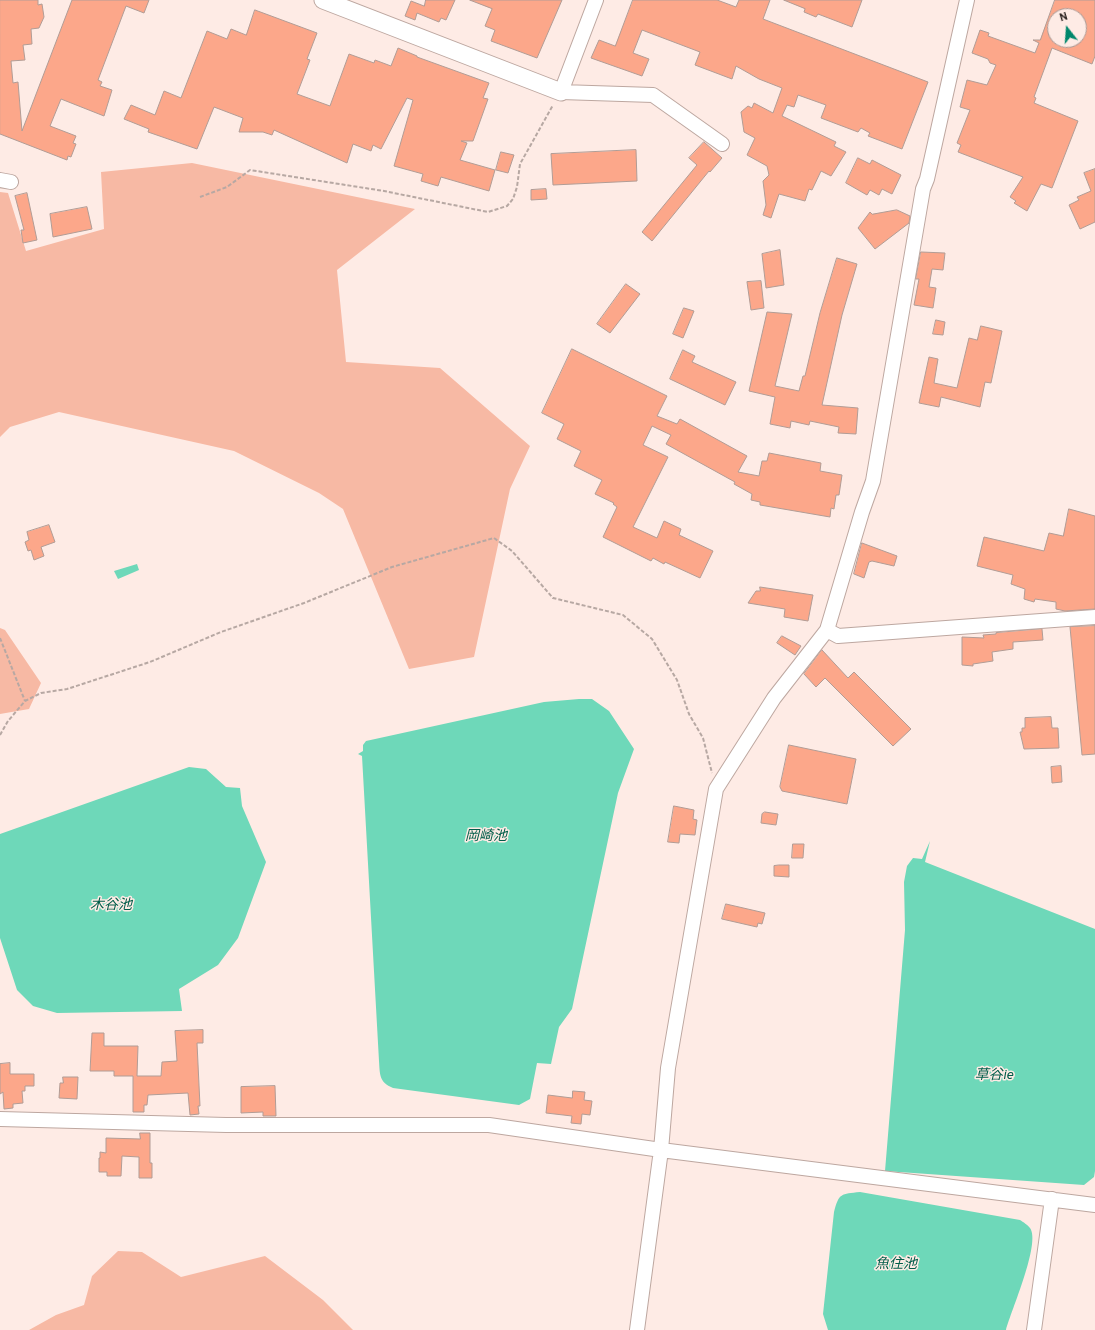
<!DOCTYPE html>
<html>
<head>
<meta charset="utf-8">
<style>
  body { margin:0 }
  #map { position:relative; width:1095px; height:1330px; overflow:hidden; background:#feebe5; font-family:Overpass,sans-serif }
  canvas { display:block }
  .north { position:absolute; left:1047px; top:8px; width:40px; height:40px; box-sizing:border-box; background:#feebe5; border:1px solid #aa9b97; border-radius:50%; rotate:343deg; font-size:11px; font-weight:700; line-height:16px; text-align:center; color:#2d2422 }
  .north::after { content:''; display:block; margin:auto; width:14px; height:18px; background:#00876b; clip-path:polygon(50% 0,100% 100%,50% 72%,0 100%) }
</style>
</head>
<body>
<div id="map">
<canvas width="1095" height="1330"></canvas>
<div class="north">N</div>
</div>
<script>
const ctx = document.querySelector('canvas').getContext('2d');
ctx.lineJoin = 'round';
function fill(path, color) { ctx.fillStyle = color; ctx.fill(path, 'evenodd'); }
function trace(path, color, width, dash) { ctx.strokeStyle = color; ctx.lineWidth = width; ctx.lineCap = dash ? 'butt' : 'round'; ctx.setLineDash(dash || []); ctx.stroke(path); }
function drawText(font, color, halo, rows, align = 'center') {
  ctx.font = font + ' Overpass,"Noto Sans JP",sans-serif'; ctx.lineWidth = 3; ctx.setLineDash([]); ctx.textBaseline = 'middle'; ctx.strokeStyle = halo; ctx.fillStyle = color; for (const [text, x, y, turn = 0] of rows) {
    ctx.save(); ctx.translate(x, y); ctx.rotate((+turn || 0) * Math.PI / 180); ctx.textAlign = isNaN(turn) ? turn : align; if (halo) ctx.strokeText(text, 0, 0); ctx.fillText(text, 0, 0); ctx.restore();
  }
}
const green = new Path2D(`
  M192,163l223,46 -78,61 9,92 94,6 90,78 -20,43 -36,168 -65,12 -66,-160 -24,-16 -85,-42 -175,-39 -49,15 -10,10v-245l8,1 18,58 78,-22 -3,-57z
  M0,628l5,2 36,53 -12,26 -29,5z
  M118,1251l24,1 39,25 84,-21 58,44 30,30h-324l27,-15 28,-10 8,-29z`);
const water = new Path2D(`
  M137,564l2,6 -21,9 -4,-8z
  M579,699h13l17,12 25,38 -16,44 -46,216 -13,18 -8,37 -14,-1 -7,36 -11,6 -126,-17c-14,-6 -13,-13 -14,-27l-17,-305 -4,-2 5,-3v-6l3,-4 178,-39z
  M189,767l17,2 20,18 14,1 2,18 24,56 -28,76 -20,27 -39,24 3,22 -125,2 -24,-7 -16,-16 -17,-52v-104z
  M930,841l-5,21 170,67v242l-1,6 -10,8 -199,-14 20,-241 -1,-48 3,-16 6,-8 9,1z
  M860,1192l160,28c3,2 8,5 10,8 11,15 -19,83 -24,102h-178l-5,-16 11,-102c5,-19 7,-18 26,-20z`);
const building = new Path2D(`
  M0,0h38v5l4,-1 2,13 -5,11 -8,1 1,15 -9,1 2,15 -14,1 2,22 5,-1 4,49 50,-131h77l-5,13 -18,-7 -28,74 4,2 -2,4 12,4 -8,26 -43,-17 -11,27 26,10 -3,7 3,1 -5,13 -3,-1 -1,4 -67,-26z
  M426,0h29l-9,20 -5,-2 -2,4 -22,-9 -2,7 -10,-4 6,-15 13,5z
  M470,0h92l-25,58 -46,-17 4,-11 -10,-4 7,-17z
  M633,0h84l19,7 3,-7h31l-7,19 165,63 -26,67 -34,-13 2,-3 -9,-5 -3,4 -37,-14 5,-13 -28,-10 -4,12 -7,-2 -5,11 54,26 -2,4 12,6 -15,24 -10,-5 -9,19 -3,-1 -4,12 -26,-7 -8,24 -8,-3 3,-10 -3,-24 6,-6 -2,-9 -20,-11 8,-17 -11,-6 -3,-20 7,-6 4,2 2,-5 19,10 9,-25 -23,-9 -23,-13 -4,13 -37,-14 5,-13 -58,-22 -9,23 16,6 -7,17 -51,-18 8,-18 16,6z
  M784,0h78l-10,27 -34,-13 -2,3 -12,-5 1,-3z
  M1055,0h40v56l-3,8 -40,-16 -18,49 2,1 -2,5 44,18 -26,67 -11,-4 -14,27 -13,-8 2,-2 -6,-4 13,-20 -65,-25 3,-7 -4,-2 13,-33 -10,-3 7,-27 20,5 9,-20 -6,-2 -2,-4 -16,-6 8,-23 9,3 -1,3 47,17 4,-10 -6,-3h7zM1055,16h24v24h-24z
  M255,10l62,23 -10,26 3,1 -13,34 33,12 19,-52 25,9 1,-3 16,6 7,-18 19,8v1l72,26 -6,15 5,1 -15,42h-12l6,2 -7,17 35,10 -6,21 -48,-14 -3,9 -17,-5 2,-7 -29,-8 19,-66 -6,-2 -26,51 -8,-4 -2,6 -18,-7 -6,19 -73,-33 -2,5 -9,-3h-24l4,-14 -29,-11 -17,42 -49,-17 1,-3 -25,-10 7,-14 24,10 9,-24 17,7 26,-67 20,8 4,-10 15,6z
  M704,142l18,16 -12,14 -1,-1 -57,70 -10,-9 55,-67 -8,-7z
  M636,150l1,31 -84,4 -2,-31z
  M501,152l13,3 -6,18 -12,-3z
  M858,158l12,6 2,-4 29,15 -9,19 -10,-5 -3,6 -9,-5 -3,5 -21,-12z
  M1095,169v53l-15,7 -11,-24 10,-5 -2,-3 14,-6 -7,-18z
  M546,189l1,10 -16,1v-10z
  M27,193l10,47 -14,3 -2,-13h3l-9,-34z
  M87,207l5,22 -39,8 -3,-23z
  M897,210l13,6 -1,7 -34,26 -17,-21 12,-16 2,2z
  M780,250l4,35 -18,3 -4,-34z
  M921,252l24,1 -2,17 -11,-1 -3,18 7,1 -3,20 -19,-3 5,-26h-3z
  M837,258l20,6 -15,51 -20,90 36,3 -2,26 -18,-1 1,-6 -29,-6 -1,4 -18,-4 -1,7 -20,-4 5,-27 -26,-6 18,-79 25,2 -17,72 24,5 4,-15h2l15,-63z
  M761,281l3,27 -13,2 -4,-28z
  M626,284l14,10 -30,39 -13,-9z
  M684,308l10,3 -11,27 -10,-4z
  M936,320l9,2 -2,13 -10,-1z
  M981,326l21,5 -11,52 -6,-1 -5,25 -39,-10 -2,10 -20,-4 10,-46 9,2 -4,24 23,5 12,-50 8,2z
  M572,349l95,47 -10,20 20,8 3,-5 67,37 -9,16 21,4 3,-15h5l2,-8 52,10 -1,8 22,4 -3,20h-3l-2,14 -3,-1 -1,9 -70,-12v-3l-9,-2 1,-6 -18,-10 1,-2 -69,-38 5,-9 -19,-9 -9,19 25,12 -35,70 24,11 7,-17 17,8 -2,6 34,16 -13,27 -35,-16 -1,2 -11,-6 -2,3 -48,-24 14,-30 -4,-3 1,-1 -19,-9 7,-14 -28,-14 7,-15 -24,-12 7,-15 -22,-11z
  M683,350l12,6 -3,6 44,20 -11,23 -55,-26z
  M1069,509l26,7v93l-30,2 -9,-2v-7l-21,-3 -1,3 -10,-3 1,-10 -14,-5 2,-9 -36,-9 7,-29 60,14 5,-18 14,3z
  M49,525l6,17 -14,5 3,9 -10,4 -3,-10 -3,1 -3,-9 4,-2 -2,-8z
  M862,543l35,13 -3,10 -22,-5 -3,1 -5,16 -10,-4z
  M760,587l53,8 -5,26 -24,-4 1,-8 -37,-6 8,-12h4z
  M1095,626v128l-13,1 -12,-128z
  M1042,629l1,11 -30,2v7l-21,3 1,9 -20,3v2l-11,-1v-28l22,1 -1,-3 13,-1v-1z
  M782,636l19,10 -6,9 -18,-12z
  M822,650l26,28 6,-6 57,57 -18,17 -68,-68 -9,9 -12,-13z
  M1051,717l1,11h6l1,20 -35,1 -4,-17h2v-4h3v-10z
  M789,745l67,14 -9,45 -65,-13 -2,-4z
  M1061,766l1,16 -10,1 -1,-16z
  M674,806l20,4 -1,9 4,1 -2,15 -15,-1 -1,9 -11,-1z
  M765,812l13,2 -2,11 -15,-2 1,-9z
  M793,844h11l-1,14h-11z
  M779,865h10v12l-15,-1v-10z
  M726,904l39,9 -3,11 -4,-1 -1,4 -35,-8z
  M203,1030v13h-6l3,63h-2l1,8 -9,1 -2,-22 -40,2 -1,10h-3v7h-11v-36h-19v-5h-24l2,-38h12v13h34l-1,30h24l1,-14 15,-1 -2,-30z
  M10,1063v11h24v12h-9v5h-3l1,12 -10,1v4l-9,1 -1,-17 -3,2v-30z
  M63,1077h15l-1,22 -18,-1 1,-15h3z
  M275,1086l1,30h-13v-4l-22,1v-26z
  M573,1091l12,1 -1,8 8,1 -2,14 -8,-1 -1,10 -10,-1 1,-7 -26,-3 2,-18 24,3z
  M140,1133h10v30h2v15h-13v-21l-17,-1 -1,20h-14v-4h-8v-14h1v-6l6,1v-15l34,1z`);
const path = new Path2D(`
  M200,197l27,-10 23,-17 134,21 104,21 19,-6 6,-7 4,-12 3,-23 33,-59
  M0,638l25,63
  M0,735l8,-14 17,-20 16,-8 26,-4 83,-27 71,-30 83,-29 88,-36 102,-29 18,13 41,47 70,17 29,24 25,41 12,34 14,24 9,35`);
const minor = new Path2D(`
  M596,0l-35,92 92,3 69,49
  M0,180l11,2
  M827,630l11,6 257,-19
  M0,1119l226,6h263l172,25 434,55
  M637,1330l24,-180 7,-82 48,-279 58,-91 53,-68 35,-118 11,-31 50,-292 4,-10 40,-179
  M1034,1330l18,-131`);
const tertiary = new Path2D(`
  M323,0l238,92`);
const waterNames = [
  ["岡崎池",486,837],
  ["木谷池",111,906],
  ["草谷ie",994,1076],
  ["魚住池",896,1265]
];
fill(green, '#f7b9a4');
fill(water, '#6ed8b9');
fill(building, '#fca78a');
trace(building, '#b19c95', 1);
trace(minor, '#bda7a0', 16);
trace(tertiary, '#bda7a0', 19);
trace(path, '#b7a8a3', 2, [4, 2]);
trace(minor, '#fff', 14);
trace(tertiary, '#fff', 17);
drawText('italic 14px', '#005d49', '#feebe5', waterNames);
</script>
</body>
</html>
